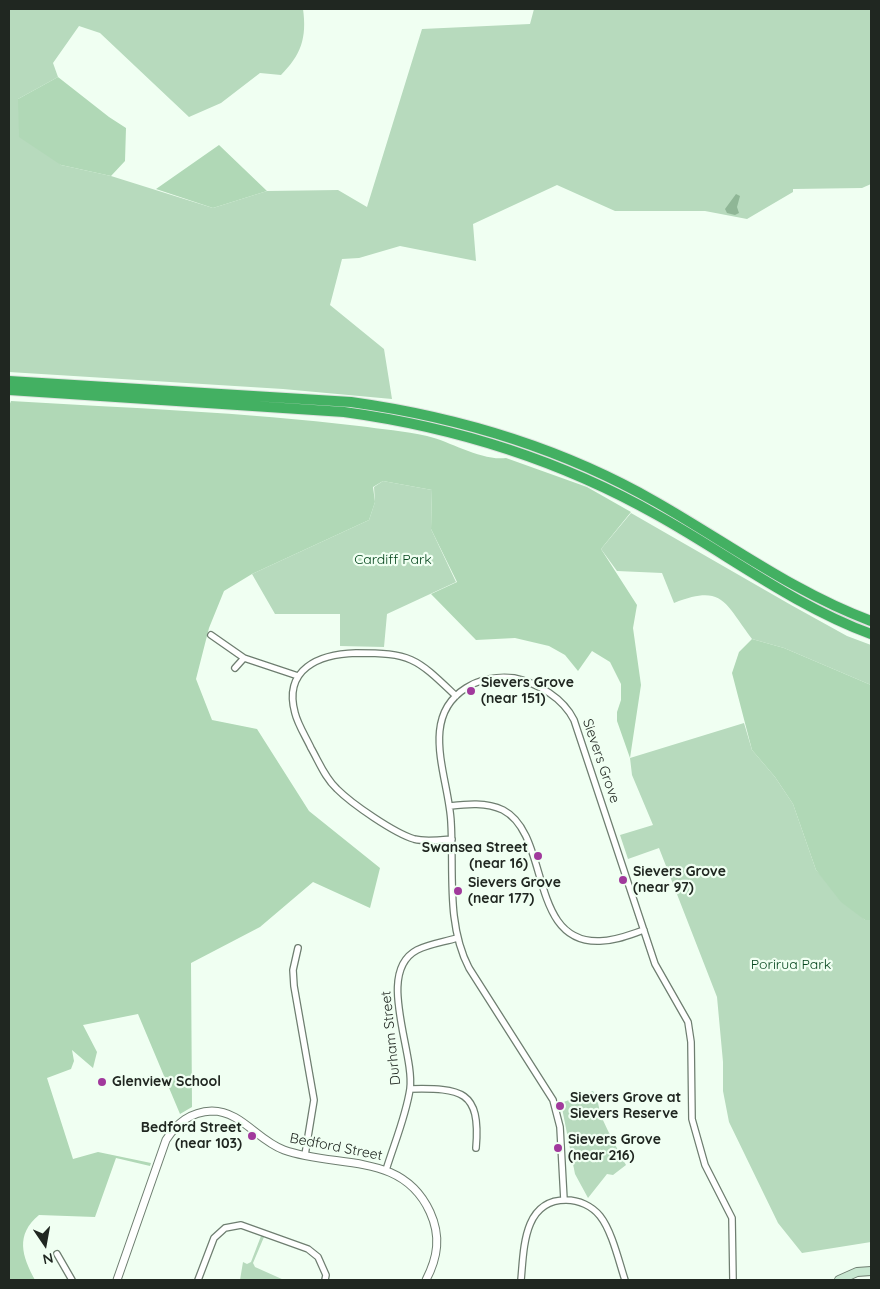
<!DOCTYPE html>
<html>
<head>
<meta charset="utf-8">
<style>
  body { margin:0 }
  #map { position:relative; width:880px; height:1289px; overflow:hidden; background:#f0fff2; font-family:Quicksand,sans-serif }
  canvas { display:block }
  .frame { position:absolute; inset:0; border:10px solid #202721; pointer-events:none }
  .north { position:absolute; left:20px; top:1219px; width:50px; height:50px; -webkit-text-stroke:4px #f0fff2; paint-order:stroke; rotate:168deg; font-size:14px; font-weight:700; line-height:20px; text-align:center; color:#202721 }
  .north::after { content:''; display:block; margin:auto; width:18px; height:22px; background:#202721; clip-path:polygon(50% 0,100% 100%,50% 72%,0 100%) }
</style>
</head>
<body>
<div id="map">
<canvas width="880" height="1289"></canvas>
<div class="frame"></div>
<div class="north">N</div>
</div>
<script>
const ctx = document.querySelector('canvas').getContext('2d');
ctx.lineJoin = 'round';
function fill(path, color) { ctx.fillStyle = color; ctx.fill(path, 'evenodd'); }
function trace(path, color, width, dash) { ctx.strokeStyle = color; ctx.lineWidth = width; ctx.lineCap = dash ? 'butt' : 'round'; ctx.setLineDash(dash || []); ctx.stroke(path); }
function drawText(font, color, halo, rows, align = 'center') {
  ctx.font = font + ' Quicksand,sans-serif'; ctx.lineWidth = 4.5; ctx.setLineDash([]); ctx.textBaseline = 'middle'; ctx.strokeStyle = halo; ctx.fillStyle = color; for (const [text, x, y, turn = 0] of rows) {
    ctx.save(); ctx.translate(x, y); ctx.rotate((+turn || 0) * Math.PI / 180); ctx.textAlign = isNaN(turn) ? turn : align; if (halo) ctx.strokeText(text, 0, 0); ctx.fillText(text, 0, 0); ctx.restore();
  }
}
const green = new Path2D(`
  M10,9h293c4,29 -2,46 -22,66l-21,-2 -39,30 -32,14 -89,-84 -21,-7 -26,37 5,14 -40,22 43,66 50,11 102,32 54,-17 71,-1 29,17 55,-178 108,-5 4,-15h337v175l-9,4 -69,1v3l-46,27 -42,-8h-90l-58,-26 -84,39 3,37 -76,-15 -41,12 -17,1 -12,46 54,44 8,50 -109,-10 -274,-17z
  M383,481l49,9 -1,39 25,53 -69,32 -3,33 -44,-1v-32h-65l-23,-40 117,-54 6,-18 -1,-15z
  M631,513l160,92 56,31 24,9v40l-87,-37 -32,-9c-28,-37 -29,-55 -78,-36l-12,-30 -45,-2 -16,-22z
  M744,723l8,27 23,27 18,27 23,66 49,50h6v322l-69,11 -24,-30 -49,-101 -6,-31v-29l-6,-65 -58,-149 -31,11 -8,-24 33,-10 -21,-50 -2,-17z
  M593,1091c6,8 5,17 9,27 7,16 16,32 24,47l-13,10 -6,-1 -19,24 -13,-24 -14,-71z
  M261,1236l3,1 -11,26 2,4 29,13h-44l3,-18 4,2 4,-2z`);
const forest = new Path2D(`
  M58,77l51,40 17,11 -1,33 -14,15 -50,-11 -42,-28 -1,-38z
  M219,145l48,46 -54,17 -57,-19z
  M11,401c116,7 233,11 348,25 22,3 46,5 68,10 25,6 54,25 79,22l81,29 44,25 -30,37 36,56 -4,23 8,57 -11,73 -13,-37v-9l4,-12v-16l-11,-22 -18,-11 -14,20 -13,-16 -16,-9 -34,-8 -39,2 -45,-46 26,-12 -26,-53 1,-39 -49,-9 -10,6 2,15 -6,18 -117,54 -28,17 -15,37 -13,51 16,41 45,9 52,82 71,57 -10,40 -57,-26 -53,45 -69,36 1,144 -12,7 -42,-100 -55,11 14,27 -4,16 -21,-18 2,11 -3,8 -24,9 26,81 25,-7 53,11 -1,3 -34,-8 -21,59 -56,-2c-24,20 -17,41 -4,65h-26v-874z
  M752,639l32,9 87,37v235h-6l-24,-18 -25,-32 -23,-66 -18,-27 -23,-27 -20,-77 7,-21z`);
const water = new Path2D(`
  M736,194l4,2 -3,11 2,6 -4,2 -8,-2 -2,-4z`);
const minor = new Path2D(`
  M211,635l33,23 54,18
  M235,668l9,-10
  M450,806c17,-2 36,-4 53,4 48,25 25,134 97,131 15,0 29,-6 44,-11
  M452,839c-12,1 -26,3 -38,0 -20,-6 -62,-35 -77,-50 -12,-11 -18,-27 -26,-41 -5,-11 -13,-23 -16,-35 -12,-44 24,-59 61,-60 56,0 60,5 100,43
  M298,948l-5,22 1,16 20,114 -9,55
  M410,1089c51,-1 71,1 66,59
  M386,1170c8,-26 20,-54 24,-81 5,-37 -35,-117 7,-139 12,-6 27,-8 40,-12
  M564,1200l-4,-73 -7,-27 -84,-132c-23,-44 -15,-98 -18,-146 -2,-44 -33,-104 15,-134 14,-9 32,-12 48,-10 24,5 49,20 60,42l81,244 33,58 3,20 1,77 13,46 27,53 1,62
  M57,1254l15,26
  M198,1280l16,-42 11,-10 16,-3 67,24 10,8 8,18 -1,5
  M521,1280c3,-31 2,-80 45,-80 13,0 26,6 34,16 12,15 19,46 25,64`);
const tertiary = new Path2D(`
  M117,1280l49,-140c11,-17 24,-28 46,-29 29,0 46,30 72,39 53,19 118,1 146,62 11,24 8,45 -4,68`);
const secondary = new Path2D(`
  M839,1280l18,-8 14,-1`);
const motorway = new Path2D(`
  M9,381l342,21c107,15 211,46 305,100 72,41 137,90 215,119
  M9,390l335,22c110,15 216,48 313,103 72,40 136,90 214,119`);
const markers = [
  [471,691,5,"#a1399c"],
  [538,856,5,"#a1399c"],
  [623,880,5,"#a1399c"],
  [458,891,5,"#a1399c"],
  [102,1082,5,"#a1399c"],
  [560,1106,5,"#a1399c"],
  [252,1136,5,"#a1399c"],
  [558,1148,5,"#a1399c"]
];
const parkNames = [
  ["Cardiff Park",393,560],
  ["Porirua Park",791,965]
];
const poiNames = [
  ["Sievers Grove",481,683],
  ["(near 151)",481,699],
  ["Swansea Street",528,848,"right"],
  ["(near 16)",528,864,"right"],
  ["Sievers Grove",633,872],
  ["(near 97)",633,888],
  ["Sievers Grove",468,883],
  ["(near 177)",468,899],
  ["Glenview School",112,1082],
  ["Sievers Grove at",570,1098],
  ["Sievers Reserve",570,1114],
  ["Bedford Street",242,1128,"right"],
  ["(near 103)",242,1144,"right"],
  ["Sievers Grove",568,1140],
  ["(near 216)",568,1156]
];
const streetNames = [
  ["Sievers Grove",601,761,71],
  ["Durham Street",391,1038,-96],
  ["Bedford Street",336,1147,11]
];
fill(green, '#b7dabd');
fill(forest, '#b0d8b6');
fill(water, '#8fb696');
trace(minor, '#6e7e70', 8);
trace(tertiary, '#6e7e70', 9);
trace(secondary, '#6e7e70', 10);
trace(motorway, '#e0e1e0', 12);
trace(minor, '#fff', 5.5);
trace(tertiary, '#fff', 7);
trace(secondary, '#c7e7d0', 8);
trace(motorway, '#43b062', 10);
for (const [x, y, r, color] of markers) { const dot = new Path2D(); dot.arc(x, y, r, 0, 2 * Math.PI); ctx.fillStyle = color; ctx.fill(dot); trace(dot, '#f0fff2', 2); }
drawText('14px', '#06471e', '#f0fff2', parkNames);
drawText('bold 14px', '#202721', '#f0fff2', poiNames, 'left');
drawText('14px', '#202721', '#f0fff2', streetNames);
</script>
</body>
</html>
